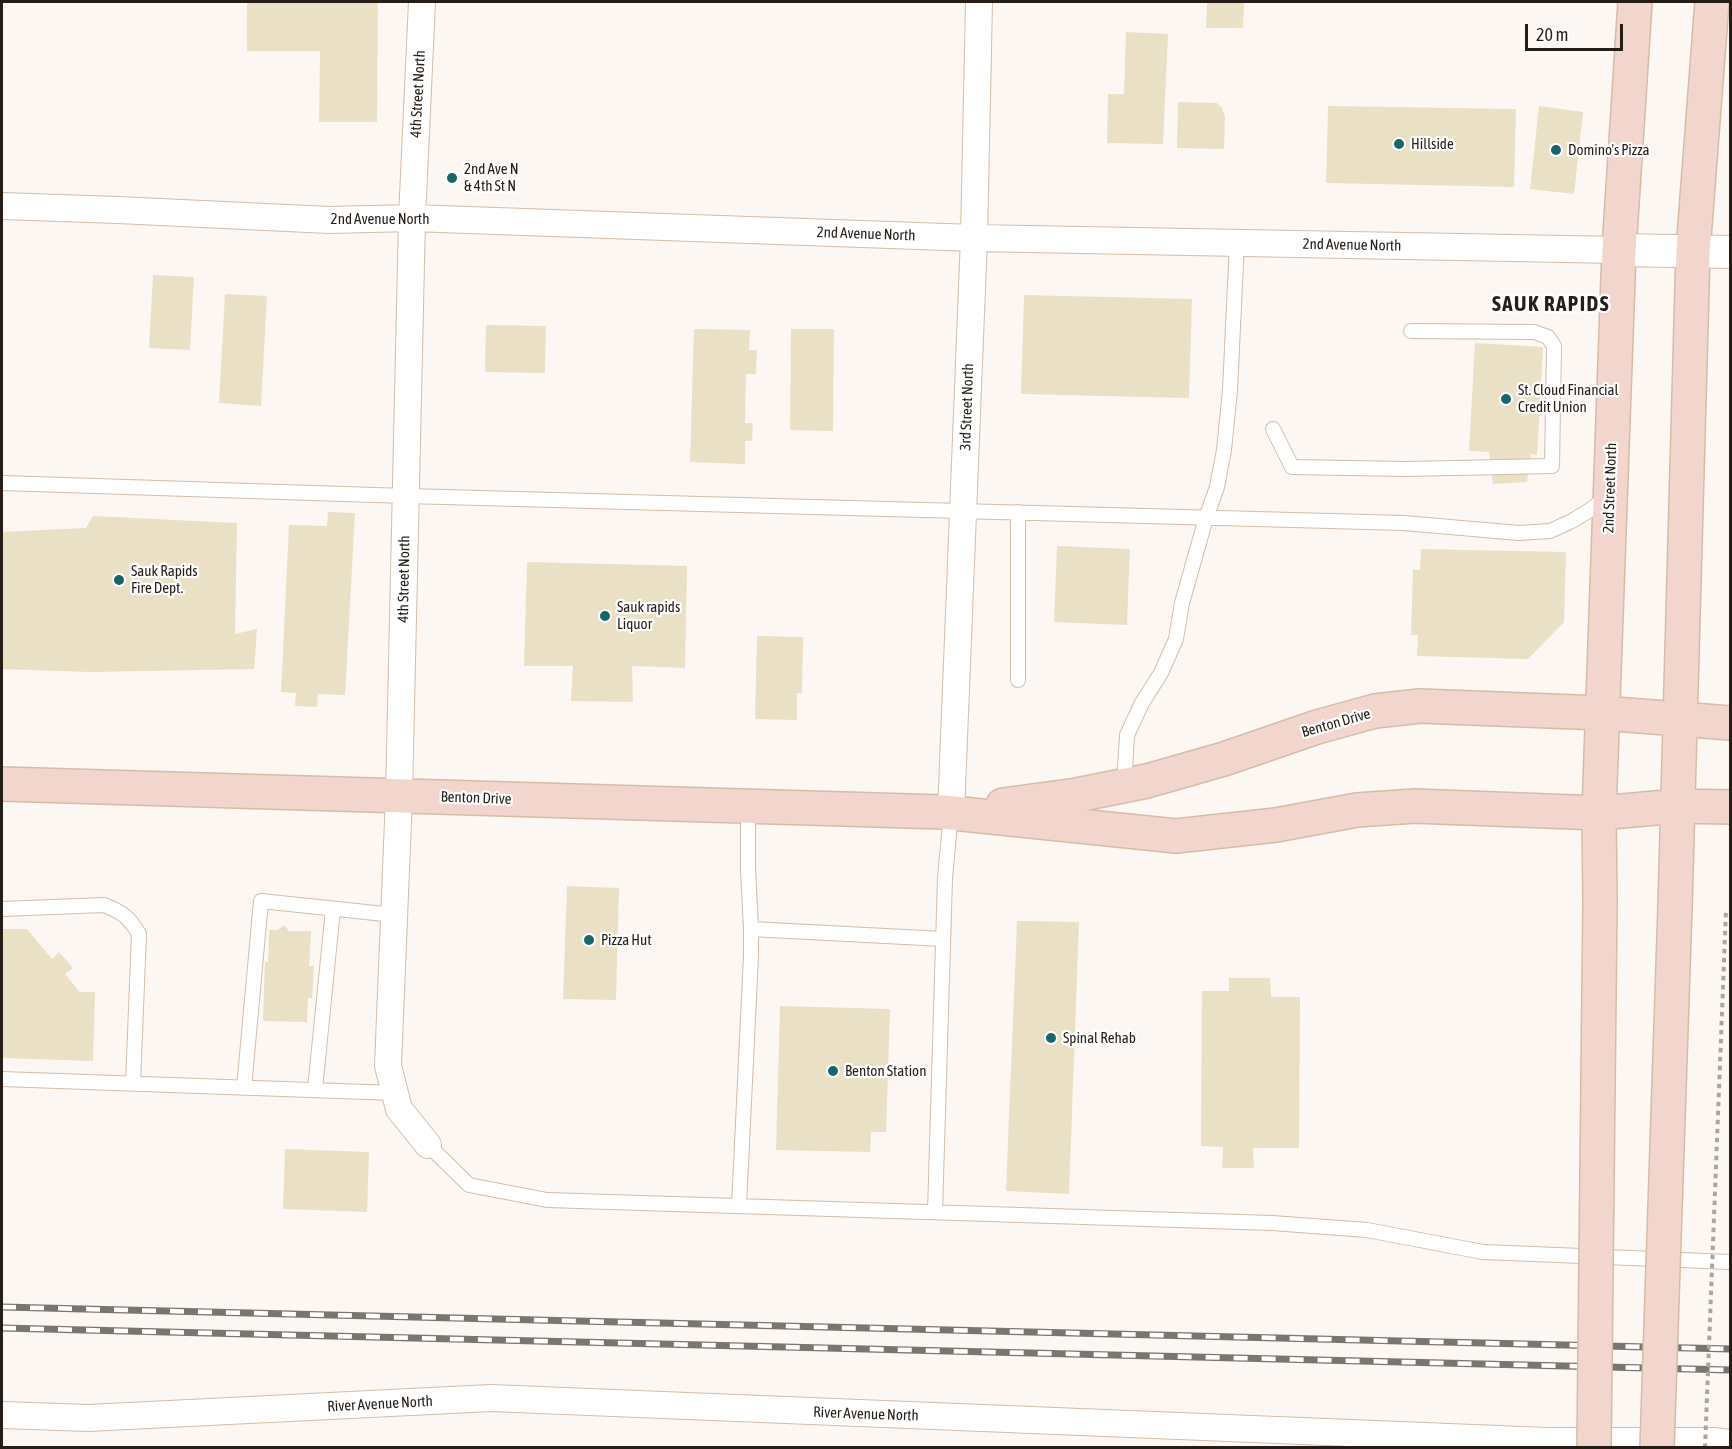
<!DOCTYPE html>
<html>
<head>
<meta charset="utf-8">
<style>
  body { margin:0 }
  #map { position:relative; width:1732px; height:1449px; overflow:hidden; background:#fcf7f3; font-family:"Asap Condensed",sans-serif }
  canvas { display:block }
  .frame { position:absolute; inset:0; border:3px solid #251d16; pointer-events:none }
  .scale { position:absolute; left:1525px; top:24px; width:98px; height:27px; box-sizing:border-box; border:3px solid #251d16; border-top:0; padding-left:8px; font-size:18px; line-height:21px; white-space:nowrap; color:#251d16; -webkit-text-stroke:4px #fff; paint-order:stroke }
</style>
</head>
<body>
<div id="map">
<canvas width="1732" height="1449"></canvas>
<div class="frame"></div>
<div class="scale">20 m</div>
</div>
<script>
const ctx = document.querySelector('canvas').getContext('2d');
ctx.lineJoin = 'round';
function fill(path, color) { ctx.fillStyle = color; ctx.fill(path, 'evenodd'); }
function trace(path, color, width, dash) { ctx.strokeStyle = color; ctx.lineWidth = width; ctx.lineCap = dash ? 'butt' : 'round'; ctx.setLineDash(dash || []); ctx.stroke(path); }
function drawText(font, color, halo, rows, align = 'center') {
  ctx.font = font + ' "Asap Condensed",sans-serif'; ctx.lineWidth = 4.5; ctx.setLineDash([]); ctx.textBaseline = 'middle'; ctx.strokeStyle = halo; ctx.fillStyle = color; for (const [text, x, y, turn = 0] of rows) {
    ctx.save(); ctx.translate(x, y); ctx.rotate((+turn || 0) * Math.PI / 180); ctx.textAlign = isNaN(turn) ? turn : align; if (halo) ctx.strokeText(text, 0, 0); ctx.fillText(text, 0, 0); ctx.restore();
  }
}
const building = new Path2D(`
  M247,2h131l-1,120h-58l1,-71h-73z
  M1207,2h37l-1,26h-37z
  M1126,32l42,2 -5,110 -56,-1 1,-49h16z
  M1178,102l39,1 5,5 3,9 -1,32 -47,-1z
  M1328,106l188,3 -2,78 -188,-4z
  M1539,106l44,6 -9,82 -44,-5z
  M153,275l41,2 -4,73 -41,-2z
  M225,294l42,2 -6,110 -42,-3z
  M1024,295l168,4 -3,99 -168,-4z
  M486,325l60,1 -1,47 -60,-1z
  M694,329l56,1 -1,20h8l-1,24h-10l-1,49h8l-1,18h-7v23l-55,-2z
  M791,329h43l-1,102 -43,-1z
  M1475,343l68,4 -6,108 -6,-1 -4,28 -34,2 -4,-32 -20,-1z
  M328,512l27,1 -10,182 -27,-1 -1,13 -22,-1 1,-13 -15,-1 8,-167 38,1z
  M93,516l144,7 -2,111 22,-5 -3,40 -164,3 -88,-3v-137l84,-4z
  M1057,546l73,3 -3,76 -73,-3z
  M1421,549l145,3 -2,70 -36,37 -111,-3 1,-21h-7l2,-65h7z
  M527,562l160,4 -2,102 -53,-2 1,36 -62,-1 2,-35h-49z
  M757,636l46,1 -1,56h-5v27l-42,-1z
  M567,886l52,2 -3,112 -53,-1z
  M1017,921l62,1 -10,272 -63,-3z
  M284,925l5,6h22l-2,35h5l-2,32h-4l-1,24 -44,-1 2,-59h3l1,-32h9z
  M2,929h25l25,30 7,-7 14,16 -8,6 15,18h15l-2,69 -91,-3z
  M1229,978h41l1,19h29l-1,151h-46l1,20h-32l1,-21 -22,-1 1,-155h27z
  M780,1006l110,3 -4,123h-15l-1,20 -94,-2z
  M285,1149l84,3 -2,60 -84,-3z`);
const service = new Path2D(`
  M1273,429l19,38 114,2 146,-3 2,-120 -6,-9 -14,-5 -123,-1
  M2,483l404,13 998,27 115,10 31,-2 22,-10 18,-11 18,-14
  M1018,512v168
  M1124,786l3,-51 15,-32 19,-30 15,-34 6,-36 24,-85 11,-31 7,-37 6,-60 7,-148
  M2,909l102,-4c18,7 25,12 35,29l-6,149
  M751,929l192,10
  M2,1079l393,14
  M244,1088l17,-187 133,14
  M315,1089l18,-180
  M428,1145l41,40 78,15 725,23 95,7 116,22 247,10
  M739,1206l12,-250v-27l-3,-60v-62
  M935,1212l10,-334 6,-65`);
const minor = new Path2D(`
  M422,2l-10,216 -13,578 -11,270 11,43 29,36
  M2,206l116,4 211,10 83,-2 562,20 645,12
  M951,813l23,-575 5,-236
  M2,1415l86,3 403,-20 1056,43h169l14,2`);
const tertiary = new Path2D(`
  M1619,250l111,2`);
const secondary = new Path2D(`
  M2,784l941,28 233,24 100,-11 81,-15 58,-4 184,7 80,-7 51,1
  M1003,805l74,-10 70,-14 77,-22 93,-32 58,-16 45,-5 182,7 128,10
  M1600,902l-1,-89 20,-563 16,-248
  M1675,907l18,-656 19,-249`);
const rail = new Path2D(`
  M2,1307l1728,42
  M2,1328l1728,42`);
const pathBridge = new Path2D(`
  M1705,1448l21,-538`);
const secondaryBridge = new Path2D(`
  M1594,1448l6,-546
  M1657,1448l18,-541`);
const markers = [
  [1399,144,6,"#18666b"],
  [1556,150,6,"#18666b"],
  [452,178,6,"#18666b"],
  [1506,399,6,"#18666b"],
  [119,580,6,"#18666b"],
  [605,616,6,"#18666b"],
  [589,940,6,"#18666b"],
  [1051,1038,6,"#18666b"],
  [833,1071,6,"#18666b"]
];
const streetNames = [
  ["4th Street North",418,94,-87],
  ["2nd Avenue North",380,219],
  ["2nd Avenue North",866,234,2],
  ["2nd Avenue North",1352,245,1],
  ["3rd Street North",967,407,-88],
  ["2nd Street North",1610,488,-88],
  ["4th Street North",404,579,-89],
  ["Benton Drive",1336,723,-16],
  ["Benton Drive",476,798,2],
  ["River Avenue North",380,1404,-3],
  ["River Avenue North",866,1414,2]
];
const poiNames = [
  ["Hillside",1411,144],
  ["Domino's Pizza",1568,150],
  ["2nd Ave N",464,169],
  ["& 4th St N",464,186],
  ["St. Cloud Financial",1518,390],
  ["Credit Union",1518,407],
  ["Sauk Rapids",131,571],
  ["Fire Dept.",131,588],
  ["Sauk rapids",617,607],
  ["Liquor",617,624],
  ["Pizza Hut",601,940],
  ["Spinal Rehab",1063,1038],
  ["Benton Station",845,1071]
];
const districtNames = [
  ["SAUK RAPIDS",1551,304]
];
fill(building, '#eae0c6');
trace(service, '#d3bda9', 16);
trace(minor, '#d3bda9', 28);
trace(tertiary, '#d3bda9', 34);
trace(secondary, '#d3bda9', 36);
trace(service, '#fff', 14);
trace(minor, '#fff', 26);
trace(tertiary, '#fff', 32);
trace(secondary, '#f2d5cd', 33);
trace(rail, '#7b756f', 7);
trace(rail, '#fff', 4.5, [14]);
trace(secondaryBridge, '#d3bda9', 36, []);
trace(pathBridge, '#aba5a0', 4, [4.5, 4.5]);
trace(secondaryBridge, '#f2d5cd', 33);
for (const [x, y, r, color] of markers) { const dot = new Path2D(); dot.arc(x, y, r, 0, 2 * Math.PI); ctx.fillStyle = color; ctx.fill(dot); trace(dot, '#fff', 2); }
drawText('15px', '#251d16', '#fff', streetNames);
drawText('15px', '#251d16', '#fff', poiNames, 'left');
ctx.letterSpacing = '1.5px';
drawText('bold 21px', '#251d16', '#fff', districtNames);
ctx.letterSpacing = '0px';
</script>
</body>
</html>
